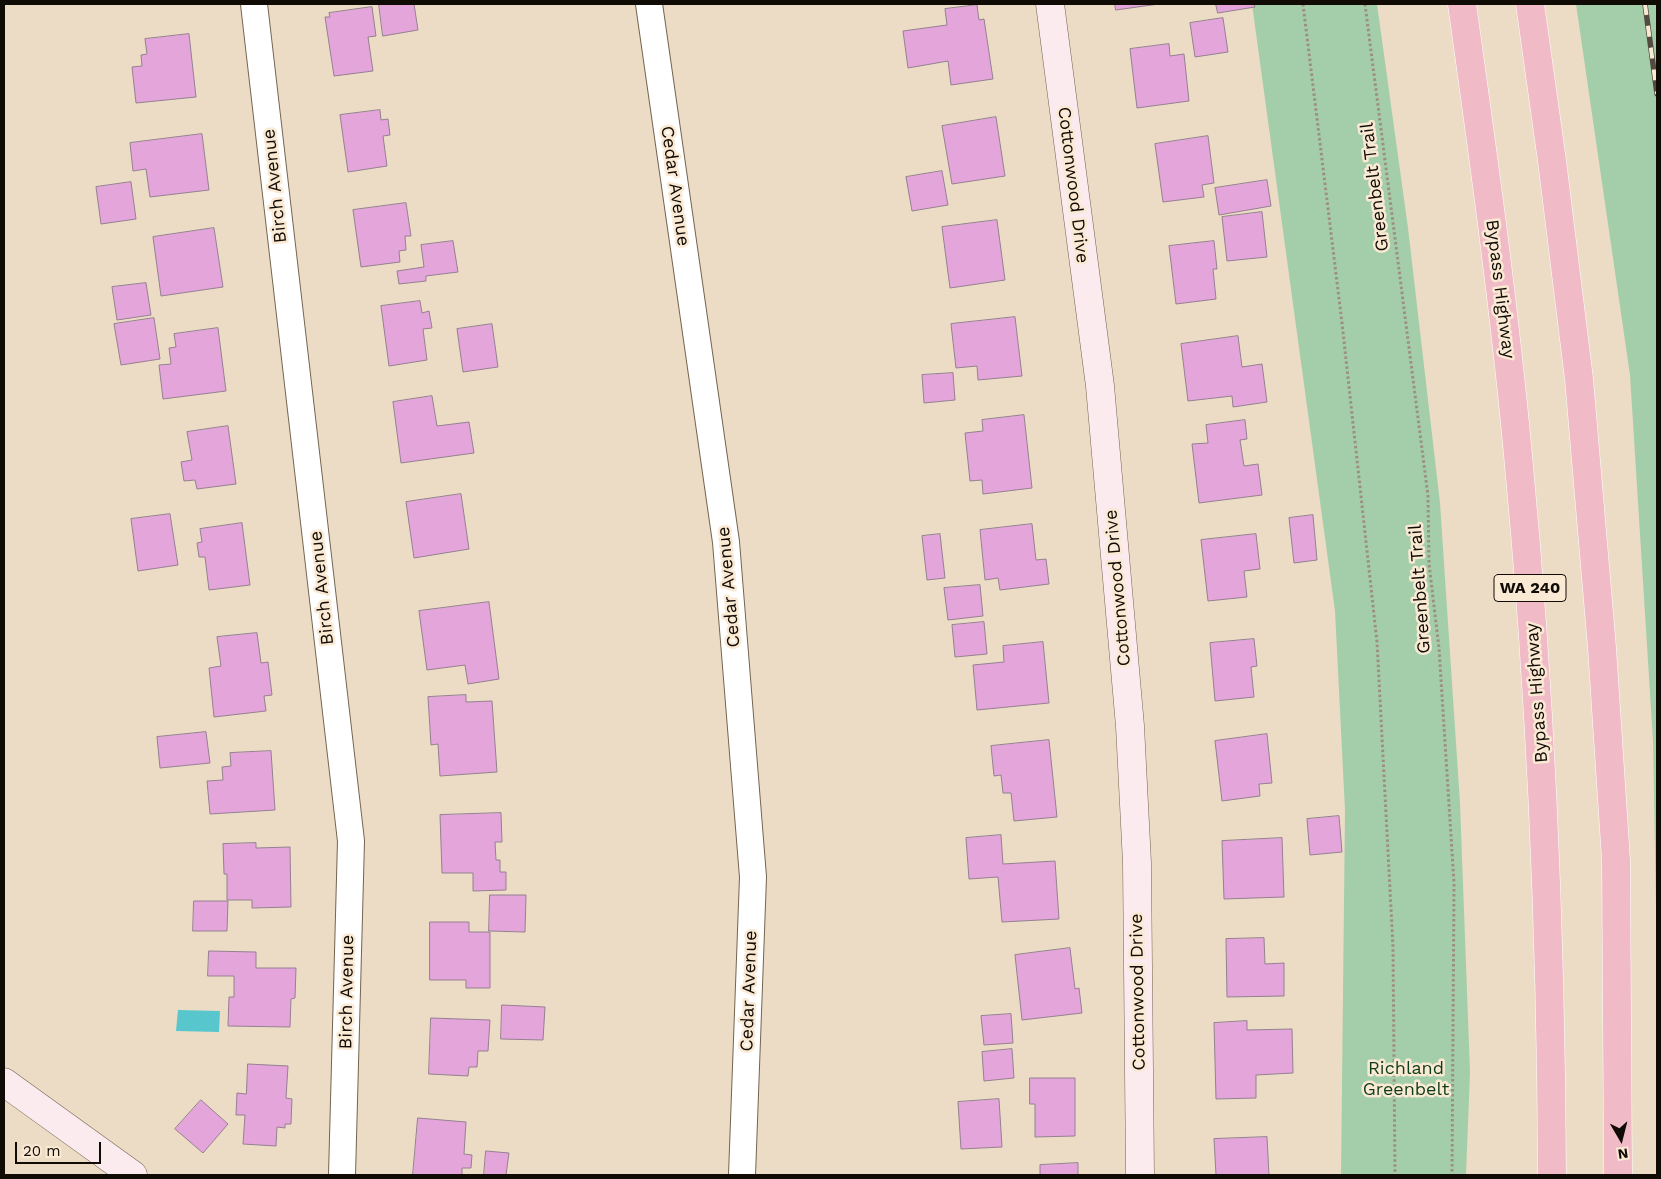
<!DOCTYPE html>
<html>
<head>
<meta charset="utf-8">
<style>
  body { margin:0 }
  #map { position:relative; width:1661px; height:1179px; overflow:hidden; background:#ecdcc6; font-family:"Work Sans",sans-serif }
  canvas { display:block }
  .frame { position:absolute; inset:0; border:5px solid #110b05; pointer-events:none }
  .north { position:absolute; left:1596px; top:1114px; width:50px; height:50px; -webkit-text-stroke:4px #fae9d3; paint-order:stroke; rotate:172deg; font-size:14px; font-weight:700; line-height:20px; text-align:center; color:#110b05 }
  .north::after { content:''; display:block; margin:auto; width:18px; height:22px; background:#110b05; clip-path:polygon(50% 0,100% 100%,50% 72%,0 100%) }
  .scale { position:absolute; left:15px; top:1142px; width:86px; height:22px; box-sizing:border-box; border:2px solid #110b05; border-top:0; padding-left:6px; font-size:15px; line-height:18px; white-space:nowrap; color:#110b05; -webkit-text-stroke:4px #fae9d3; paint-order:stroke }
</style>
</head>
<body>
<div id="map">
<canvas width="1661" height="1179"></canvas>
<div class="frame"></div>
<div class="north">N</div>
<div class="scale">20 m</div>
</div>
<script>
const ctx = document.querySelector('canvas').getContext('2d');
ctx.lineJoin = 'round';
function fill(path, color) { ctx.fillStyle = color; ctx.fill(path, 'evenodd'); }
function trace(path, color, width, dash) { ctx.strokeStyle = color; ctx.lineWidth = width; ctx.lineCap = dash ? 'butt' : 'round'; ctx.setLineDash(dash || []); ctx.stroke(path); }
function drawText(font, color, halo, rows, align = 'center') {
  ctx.font = font + ' "Work Sans",sans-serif'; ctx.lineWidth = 5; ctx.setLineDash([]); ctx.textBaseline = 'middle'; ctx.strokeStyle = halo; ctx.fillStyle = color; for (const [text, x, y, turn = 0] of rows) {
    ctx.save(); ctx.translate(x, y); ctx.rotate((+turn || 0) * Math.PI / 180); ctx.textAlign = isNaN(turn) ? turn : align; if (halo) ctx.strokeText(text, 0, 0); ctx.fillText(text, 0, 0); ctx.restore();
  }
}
const green = new Path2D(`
  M1252,4h125l31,224 32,275 20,300 10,269 -4,103h-125l4,-365 -10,-199z
  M1576,4h81v961l-4,-224 -23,-366z`);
const water = new Path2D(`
  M178,1010l42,1 -1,21 -43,-1z`);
const building = new Path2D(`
  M379,4h35l4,26 -35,6z
  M1115,4h44l-43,6z
  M1216,4h38l1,3 -37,6z
  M977,5l2,15 5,-1 9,60 -42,6 -3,-24 -40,7 -5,-37 44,-6 -2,-16z
  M372,7l4,29 -8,1 5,34 -39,5 -9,-59h5l-1,-4z
  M1223,18l5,34 -33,5 -5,-34z
  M189,34l7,63 -60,6 -4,-36 10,-1 -1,-11 6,-1 -2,-15z
  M1169,44l1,12 14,-2 5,47 -52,7 -7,-59z
  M380,110l1,10 7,-1 2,16 -7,1 4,30 -39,6 -8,-57z
  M996,117l9,59 -53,8 -10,-58z
  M202,134l7,56 -59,7 -4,-28 -13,2 -3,-28z
  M1208,136l6,47 -12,2 2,12 -41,5 -8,-58z
  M942,171l6,34 -36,6 -6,-34z
  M1267,180l4,26 -52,9 -4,-27z
  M131,182l5,37 -35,5 -5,-37z
  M406,203l5,33h-6l1,14 -7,1 1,11 -39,5 -8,-57z
  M1262,212l5,45 -40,4 -5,-44z
  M997,220l8,60 -55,8 -8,-61z
  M214,228l9,59 -62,9 -8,-59z
  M453,241l5,31 -32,4v5l-27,3 -2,-13 27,-4 -3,-22z
  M1214,241l3,28h-4l3,30 -40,5 -7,-58z
  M146,283l5,32 -34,5 -5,-33z
  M420,301l2,12 7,-2 3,17 -9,1 4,31 -38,6 -8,-60z
  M1015,317l7,59 -44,4 -1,-14 -21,2 -5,-44z
  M154,318l6,41 -39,6 -7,-41z
  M492,324l6,43 -35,5 -6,-43z
  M218,328l8,63 -63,8 -4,-34 12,-1 -2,-16 7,-1 -2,-13z
  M1238,336l4,31 20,-3 5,38 -34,5 -1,-11 -44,5 -7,-57z
  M953,373l2,27 -31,3 -2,-28z
  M432,396l5,30 32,-4 5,31 -73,10 -8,-61z
  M1024,415l8,73 -49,6 -1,-14 -12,1 -5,-48 18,-2 -1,-11z
  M1245,420l2,19 -7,1 4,26 14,-2 4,31 -63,8 -7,-59 16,-1 -2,-18z
  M228,426l8,58 -39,5 -2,-9 -11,1 -3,-19 11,-2 -5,-28z
  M461,494l8,55 -55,9 -8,-56z
  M170,514l8,51 -40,6 -7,-52z
  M1313,515l4,45 -23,3 -5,-45z
  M242,523l8,62 -41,5 -4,-33h-6l-2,-14 5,-1 -2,-13z
  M1032,524l4,36 10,-1 3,25 -49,6 -2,-12 -13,2 -5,-50z
  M940,534l5,44 -18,2 -5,-44z
  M1256,534l4,35 -16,2 3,26 -39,4 -7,-61z
  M980,585l3,31 -35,4 -4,-32z
  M489,602l10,77 -31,5 -3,-19 -38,5 -8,-59z
  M984,622l3,32 -32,3 -3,-32z
  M257,633l4,30 7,-1 4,33 -8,1 2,15 -52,6 -5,-49 12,-2 -4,-29z
  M1254,639l3,27 -6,1 3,30 -39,4 -5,-58z
  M1043,642l6,61 -72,7 -4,-45 31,-3 -1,-16z
  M466,695v7l26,-1 5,71 -57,4 -2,-32 -7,1 -3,-48z
  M206,732l4,31 -50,5 -3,-31z
  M1267,734l5,49 -13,1 1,12 -38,5 -7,-60z
  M1049,740l8,77 -43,4 -3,-28h-8l-2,-18 -7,1 -3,-30z
  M271,751l4,59 -65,4 -3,-33 16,-1 -1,-13 9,-1 -1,-13z
  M501,813l1,29h-7l1,18h4v12h6v18l-33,1v-18h-31l-2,-58z
  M1339,816l3,36 -32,3 -3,-36z
  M1001,835l2,29 52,-3 4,58 -57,3 -4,-45 -29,2 -3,-41z
  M1282,838l2,59 -60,2 -2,-58z
  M256,843v5l34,-1 1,60 -39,1v-8h-25v-26h-3l-1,-30z
  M490,895h36l-1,37 -36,-1z
  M194,901h34l-1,30h-34z
  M430,922h39v10h21v56h-24v-8h-36z
  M1264,938l1,26 19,-1v33l-57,1 -1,-58z
  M1070,948l5,41 4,-1 3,25 -60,7 -7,-65z
  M209,951l47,1v16h40l-1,30 -4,1 -1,28 -62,-1 1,-29h5v-21h-26z
  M502,1005l43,2 -2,33 -42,-1z
  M1011,1014l2,29 -29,2 -3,-29z
  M431,1018l59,2 -2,31h-10l-1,16h-8l-1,9 -39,-2z
  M1247,1021v9l45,-1 1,44 -37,2v23l-40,1 -2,-76z
  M1012,1049l2,29 -30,3 -2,-29z
  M248,1064l40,2 -2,32 6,1 -1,25h-6v4l-8,-1 -1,19 -33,-2 2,-29h-9l1,-22 9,1z
  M1030,1078h45v58l-40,1v-33h-5z
  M999,1099l3,48 -41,2 -3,-47z
  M201,1100l27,24 -25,29 -28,-24z
  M418,1118l48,4 -2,32 8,1 -1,13h-9v7h-49z
  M1267,1137l2,38h-53l-2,-36z
  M486,1151l23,2 -3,22h-22z
  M1078,1163v12h-38v-10z`);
const path = new Path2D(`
  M1303,4l39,319 35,319 16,305 2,228
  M1365,4l63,492 1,68 10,84 15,235 -2,292`);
const street = new Path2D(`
  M254,4l97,837 -9,334
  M649,4l77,538 27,335 -11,298`);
const secondary = new Path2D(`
  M1050,4l50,382 30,340 7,137 3,312
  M4,1082l129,93`);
const highway = new Path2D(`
  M1462,4c21,150 42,300 56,451 23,240 33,480 34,720
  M1530,4l22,157 27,218 23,269 14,212 2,315`);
const rail = new Path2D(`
  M1645,4l12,90`);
const shields = [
  [1530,588,72]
];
const shieldNames = [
  ["WA 240",1530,588]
];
const streetNames = [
  ["Cottonwood Drive",1073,185,83],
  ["Birch Avenue",275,186,-96],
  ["Cedar Avenue",675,186,82],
  ["Greenbelt Trail",1375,187,-97],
  ["Bypass Highway",1500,289,83],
  ["Cedar Avenue",729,587,-95],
  ["Birch Avenue",322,588,-96],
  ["Cottonwood Drive",1118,588,-95],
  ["Greenbelt Trail",1420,589,-94],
  ["Bypass Highway",1537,693,-94],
  ["Cedar Avenue",749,991,-88],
  ["Birch Avenue",347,992,-89],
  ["Cottonwood Drive",1138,992,-91]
];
const parkNames = [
  ["Richland",1406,1069],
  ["Greenbelt",1406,1090]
];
fill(green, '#a4ceaa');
fill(water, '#57c6cd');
fill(building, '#e3a5da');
trace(building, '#948090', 1);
trace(street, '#736551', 28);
trace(secondary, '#736551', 29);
trace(highway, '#fff', 29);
trace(path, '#9c8f7f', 3, [2.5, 2.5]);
trace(street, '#fff', 26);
trace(secondary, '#fbeaee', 28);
trace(highway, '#f1bac7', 28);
trace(rail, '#544b40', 5.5);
trace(rail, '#fae9d3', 4, [11]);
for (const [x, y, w] of shields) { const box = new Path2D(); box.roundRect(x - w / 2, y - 13.5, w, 27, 4); ctx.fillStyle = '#fae9d3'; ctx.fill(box); trace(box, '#110b05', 1); }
drawText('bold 16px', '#110b05', null, shieldNames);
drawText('18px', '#110b05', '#fae9d3', streetNames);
drawText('18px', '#0c3d1a', '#fae9d3', parkNames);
</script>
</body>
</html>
